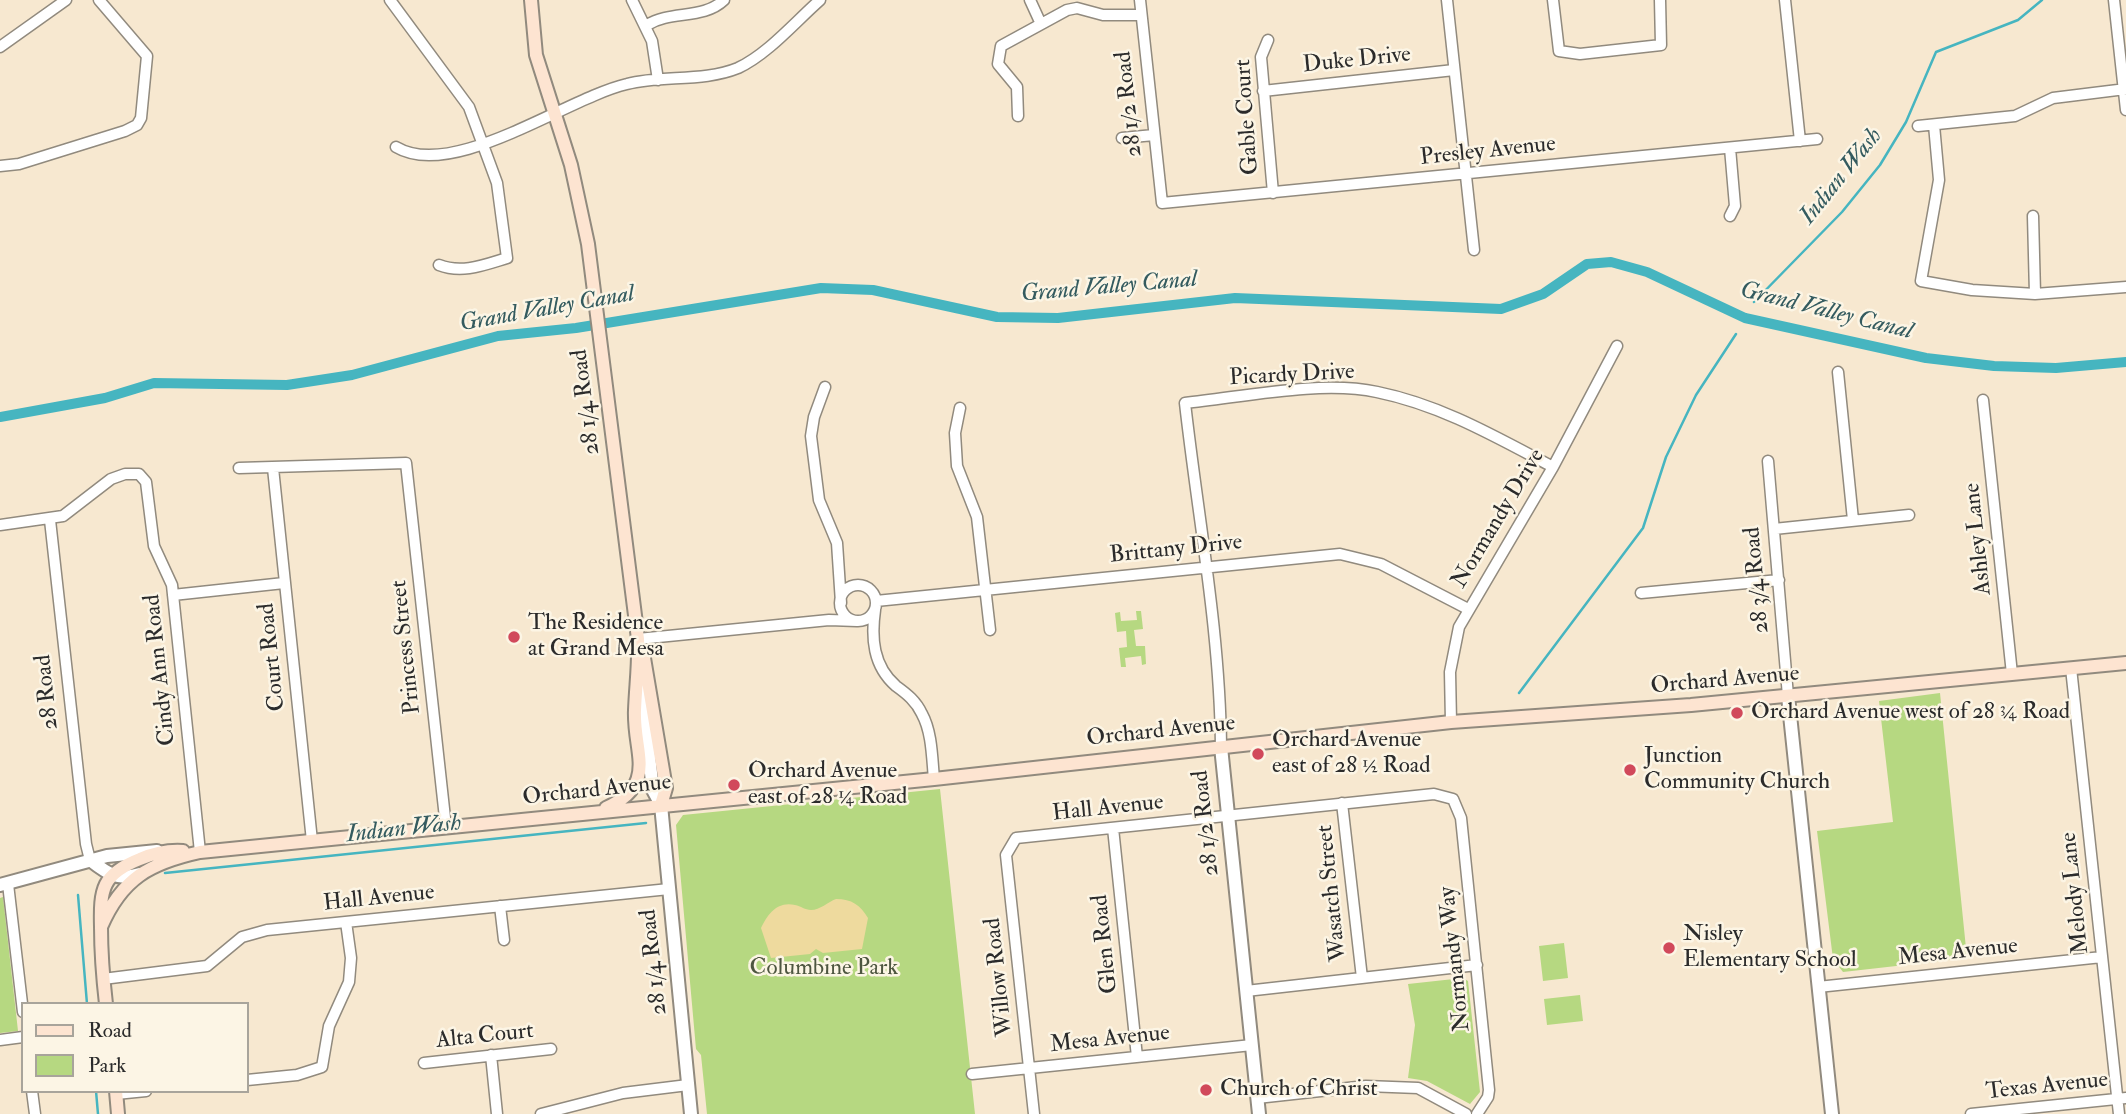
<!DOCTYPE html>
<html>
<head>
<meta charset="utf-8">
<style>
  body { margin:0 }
  #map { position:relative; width:2126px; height:1114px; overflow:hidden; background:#f7e8d0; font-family:"IM FELL Double Pica",serif }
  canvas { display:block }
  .legend { position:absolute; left:21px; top:1002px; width:228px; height:91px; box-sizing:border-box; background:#fcf5e5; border:2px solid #a8a49b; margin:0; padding:9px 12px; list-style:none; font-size:21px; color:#2b2b2b }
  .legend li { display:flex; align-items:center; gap:14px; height:35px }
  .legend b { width:35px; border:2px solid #a8a49b }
</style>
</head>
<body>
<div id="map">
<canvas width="2126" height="1114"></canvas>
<ul class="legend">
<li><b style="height:9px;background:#fde4d1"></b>Road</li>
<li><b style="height:19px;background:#b6d881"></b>Park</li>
</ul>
</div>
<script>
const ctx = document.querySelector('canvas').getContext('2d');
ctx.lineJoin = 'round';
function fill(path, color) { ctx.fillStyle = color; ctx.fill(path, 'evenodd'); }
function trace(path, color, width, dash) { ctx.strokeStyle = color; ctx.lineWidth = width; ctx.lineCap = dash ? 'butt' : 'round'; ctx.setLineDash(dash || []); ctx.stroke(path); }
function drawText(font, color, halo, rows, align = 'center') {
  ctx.font = font + ' "IM FELL Double Pica",serif'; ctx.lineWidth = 5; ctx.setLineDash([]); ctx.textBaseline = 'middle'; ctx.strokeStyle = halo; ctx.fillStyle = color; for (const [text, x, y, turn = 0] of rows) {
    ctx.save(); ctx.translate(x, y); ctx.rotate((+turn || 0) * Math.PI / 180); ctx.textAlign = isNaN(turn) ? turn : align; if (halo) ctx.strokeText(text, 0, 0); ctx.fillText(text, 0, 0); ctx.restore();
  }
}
const green = new Path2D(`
  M1136,611h5l2,18 -9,1 2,16h9l1,18 -4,1 -1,-9 -16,2 1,9h-5l-2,-19 8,-1 -1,-16 -9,1 -2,-19 5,-1 1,9 16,-1z
  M1940,693l27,265 -124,14 -10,-13 -16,-128 76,-9 -14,-121z
  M940,789l35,325h-268l-6,-59 -5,-6 -20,-224 7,-10z
  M3,897l15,134 -18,2v-135z
  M1564,943l4,35 -25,3 -4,-35z
  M1463,978l5,3 12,111 -10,12 -43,-23 -19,-3 7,-53 -7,-41z
  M1580,995l3,26 -36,4 -3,-26z`);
const sand = new Path2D(`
  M836,899c16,0 24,6 32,19l-6,31 -39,4 -7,-4 -6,5 -39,4 -10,-30c7,-14 16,-27 34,-23 6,1 10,5 16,5 9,0 17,-8 25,-11z`);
const stream = new Path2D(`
  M1754,302l88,-90 38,-47 26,-43 30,-70 82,-32 24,-20
  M1519,693l124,-165 23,-71 30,-62 40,-61
  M165,873l481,-50
  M78,895l9,109
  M96,1091l2,23`);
const canal = new Path2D(`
  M0,417l105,-19 49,-15 133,2 65,-10 146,-39 78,-8 245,-40 52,2 124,27 61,1 177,-20 266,11 42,-15 44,-30 24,-2 36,10 98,46 181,40 68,8 62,2 70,-6`);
const minor = new Path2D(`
  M390,0l79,107 28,76 10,75c-23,7 -45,16 -68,7
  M632,0l20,41 6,39
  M1030,0l11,24
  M1140,0l22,203 655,-64
  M1447,0l27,250
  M1553,0l6,51 21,3 81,-9 -1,-45
  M1785,0l15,141
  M2114,0l12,110
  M647,25c24,-15 56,-5 77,-25
  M1268,40l-7,17 12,136
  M0,47l66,-47
  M1263,91l191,-21
  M1018,116l-1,-29 -19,-23 3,-18 66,-36 10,-2 26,7h38
  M1934,125l5,55 -18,101 51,9 63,4 91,-7
  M1918,126l97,-10 38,-18 73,-9
  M1122,138l32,-3
  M396,147c57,34 171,-49 231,-63 35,-9 77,-2 111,-16 30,-14 57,-46 82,-68
  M1730,148l5,58 -5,10
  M0,166l19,-2 106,-33 12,-6 4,-7 6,-62 -48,-56
  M2033,216l2,78
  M1838,372l15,148
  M825,387l-11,30 -3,19 8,64 18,43 4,60
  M1983,400l29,274
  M960,408l-5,25 2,33 20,51 13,113
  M1768,461l20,235
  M239,468l167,-5 40,364
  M273,468l39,373
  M50,520l36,324 4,16
  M0,525l63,-9 48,-37 14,-5h14l7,8 8,64 18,39 28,267
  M1774,529l135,-14
  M840 603a18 18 0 1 1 36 0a18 18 0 1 1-36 0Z
  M1641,593l138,-13
  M173,595l111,-12
  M876,601l464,-47 41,10 87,45
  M875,610c-4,28 -2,56 21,76 11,8 20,15 26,28 10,18 10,44 12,65
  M638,639l191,-19 28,1
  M2071,668l48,446
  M1451,722l-1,-50 9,-45 94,-160 64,-121
  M1221,747c-1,-116 -23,-229 -36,-344 58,-6 136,-23 192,-11 64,13 119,45 176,75
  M1342,803l20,175
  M1113,828l24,229
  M8,884l15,128
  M500,906l4,34
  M103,979l104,-13 35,-29 25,-7 402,-41
  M1818,987l284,-30
  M1246,991l231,-26
  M0,1040l23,-3
  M491,1055l6,59
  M424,1063l127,-14
  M972,1074l280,-29
  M247,1080l50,-5 25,-8 7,-41 20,-44 2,-24 -5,-36
  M32,1091l3,23
  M116,1094l30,-3
  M1257,1098l109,-12 52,2 48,26
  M541,1114l82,-21 65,-8
  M1034,1114l-28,-259 10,-17 418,-44 19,5 8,19 28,272 -1,7 -11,17
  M1971,1114l155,-16`);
const tertiary = new Path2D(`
  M640,678l13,112 8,15 30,309
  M1788,696l44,418
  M1221,747l38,367
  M90,860c18,14 27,21 50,14
  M0,885l107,-29 50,-5`);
const secondary = new Path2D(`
  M531,0l5,55 35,110 17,79 50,395c1,24 -2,46 -3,71 -2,44 24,73 -29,98
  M643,652l23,136 -5,17
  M101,927c21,-49 49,-64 99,-75l734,-73 517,-57 240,-17 435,-42
  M106,1004c-3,-26 -5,-51 -5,-77 -1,-38 1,-53 39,-68 14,-6 28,-9 43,-8
  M116,1091l2,23`);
const markers = [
  [514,637,7,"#d1495b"],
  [1737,713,7,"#d1495b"],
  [1258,754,7,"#d1495b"],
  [1630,770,7,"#d1495b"],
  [734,785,7,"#d1495b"],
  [1669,948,7,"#d1495b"],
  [1206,1090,7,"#d1495b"]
];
const streetNames = [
  ["Duke Drive",1357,61,-6],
  ["28 1/2 Road",1130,104,-96],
  ["Gable Court",1248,117,-94],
  ["Presley Avenue",1488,152,-6],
  ["Picardy Drive",1292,376,-3],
  ["28 1/4 Road",587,402,-97],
  ["Normandy Drive",1499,519,-59],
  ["Ashley Lane",1979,539,-96],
  ["Brittany Drive",1176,550,-6],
  ["28 3/4 Road",1758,580,-95],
  ["Princess Street",407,647,-96],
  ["Court Road",273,657,-96],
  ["Cindy Ann Road",161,670,-96],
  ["Orchard Avenue",1725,681,-5],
  ["28 Road",48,692,-96],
  ["Orchard Avenue",1161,732,-6],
  ["Orchard Avenue",597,791,-6],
  ["Hall Avenue",1108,809,-6],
  ["28 1/2 Road",1207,823,-96],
  ["Wasatch Street",1333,893,-96],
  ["Melody Lane",2076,893,-96],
  ["Hall Avenue",379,899,-6],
  ["Glen Road",1106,944,-96],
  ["Mesa Avenue",1958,953,-6],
  ["Normandy Way",1456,959,-96],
  ["28 1/4 Road",655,962,-96],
  ["Willow Road",1000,977,-96],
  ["Alta Court",485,1037,-6],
  ["Mesa Avenue",1110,1040,-6],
  ["Texas Avenue",2047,1087,-6]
];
const poiNames = [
  ["The Residence",528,624],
  ["at Grand Mesa",528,650],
  ["Orchard Avenue west of 28 ¾ Road",1751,713],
  ["Orchard Avenue",1272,741],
  ["east of 28 ½ Road",1272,767],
  ["Junction",1644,757],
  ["Community Church",1644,783],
  ["Orchard Avenue",748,772],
  ["east of 28 ¼ Road",748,798],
  ["Nisley",1683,935],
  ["Elementary School",1683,961],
  ["Church of Christ",1220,1090]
];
const parkNames = [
  ["Columbine Park",824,969]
];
const waterNames = [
  ["Indian Wash",1842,177,-51],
  ["Grand Valley Canal",1109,288,-5],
  ["Grand Valley Canal",547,310,-10],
  ["Grand Valley Canal",1826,312,14],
  ["Indian Wash",404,830,-6]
];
fill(green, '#b6d881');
fill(sand, '#eeda9e');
trace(stream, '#46b5c0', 2.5);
trace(canal, '#46b5c0', 10);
trace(minor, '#918a7e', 13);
trace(tertiary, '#918a7e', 16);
trace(secondary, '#918a7e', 16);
trace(minor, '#fff', 10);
trace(tertiary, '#fff', 12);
trace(secondary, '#fde4d1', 12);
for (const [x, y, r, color] of markers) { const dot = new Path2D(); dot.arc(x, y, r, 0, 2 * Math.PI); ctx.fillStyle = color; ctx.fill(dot); trace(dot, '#fcf5e5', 2.5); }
drawText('23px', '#2b2b2b', '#fcf5e5', streetNames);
drawText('23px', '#2b2b2b', '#fcf5e5', poiNames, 'left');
drawText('23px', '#4e5640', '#fcf5e5', parkNames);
drawText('italic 24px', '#345b5f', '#fcf5e5', waterNames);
</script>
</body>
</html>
